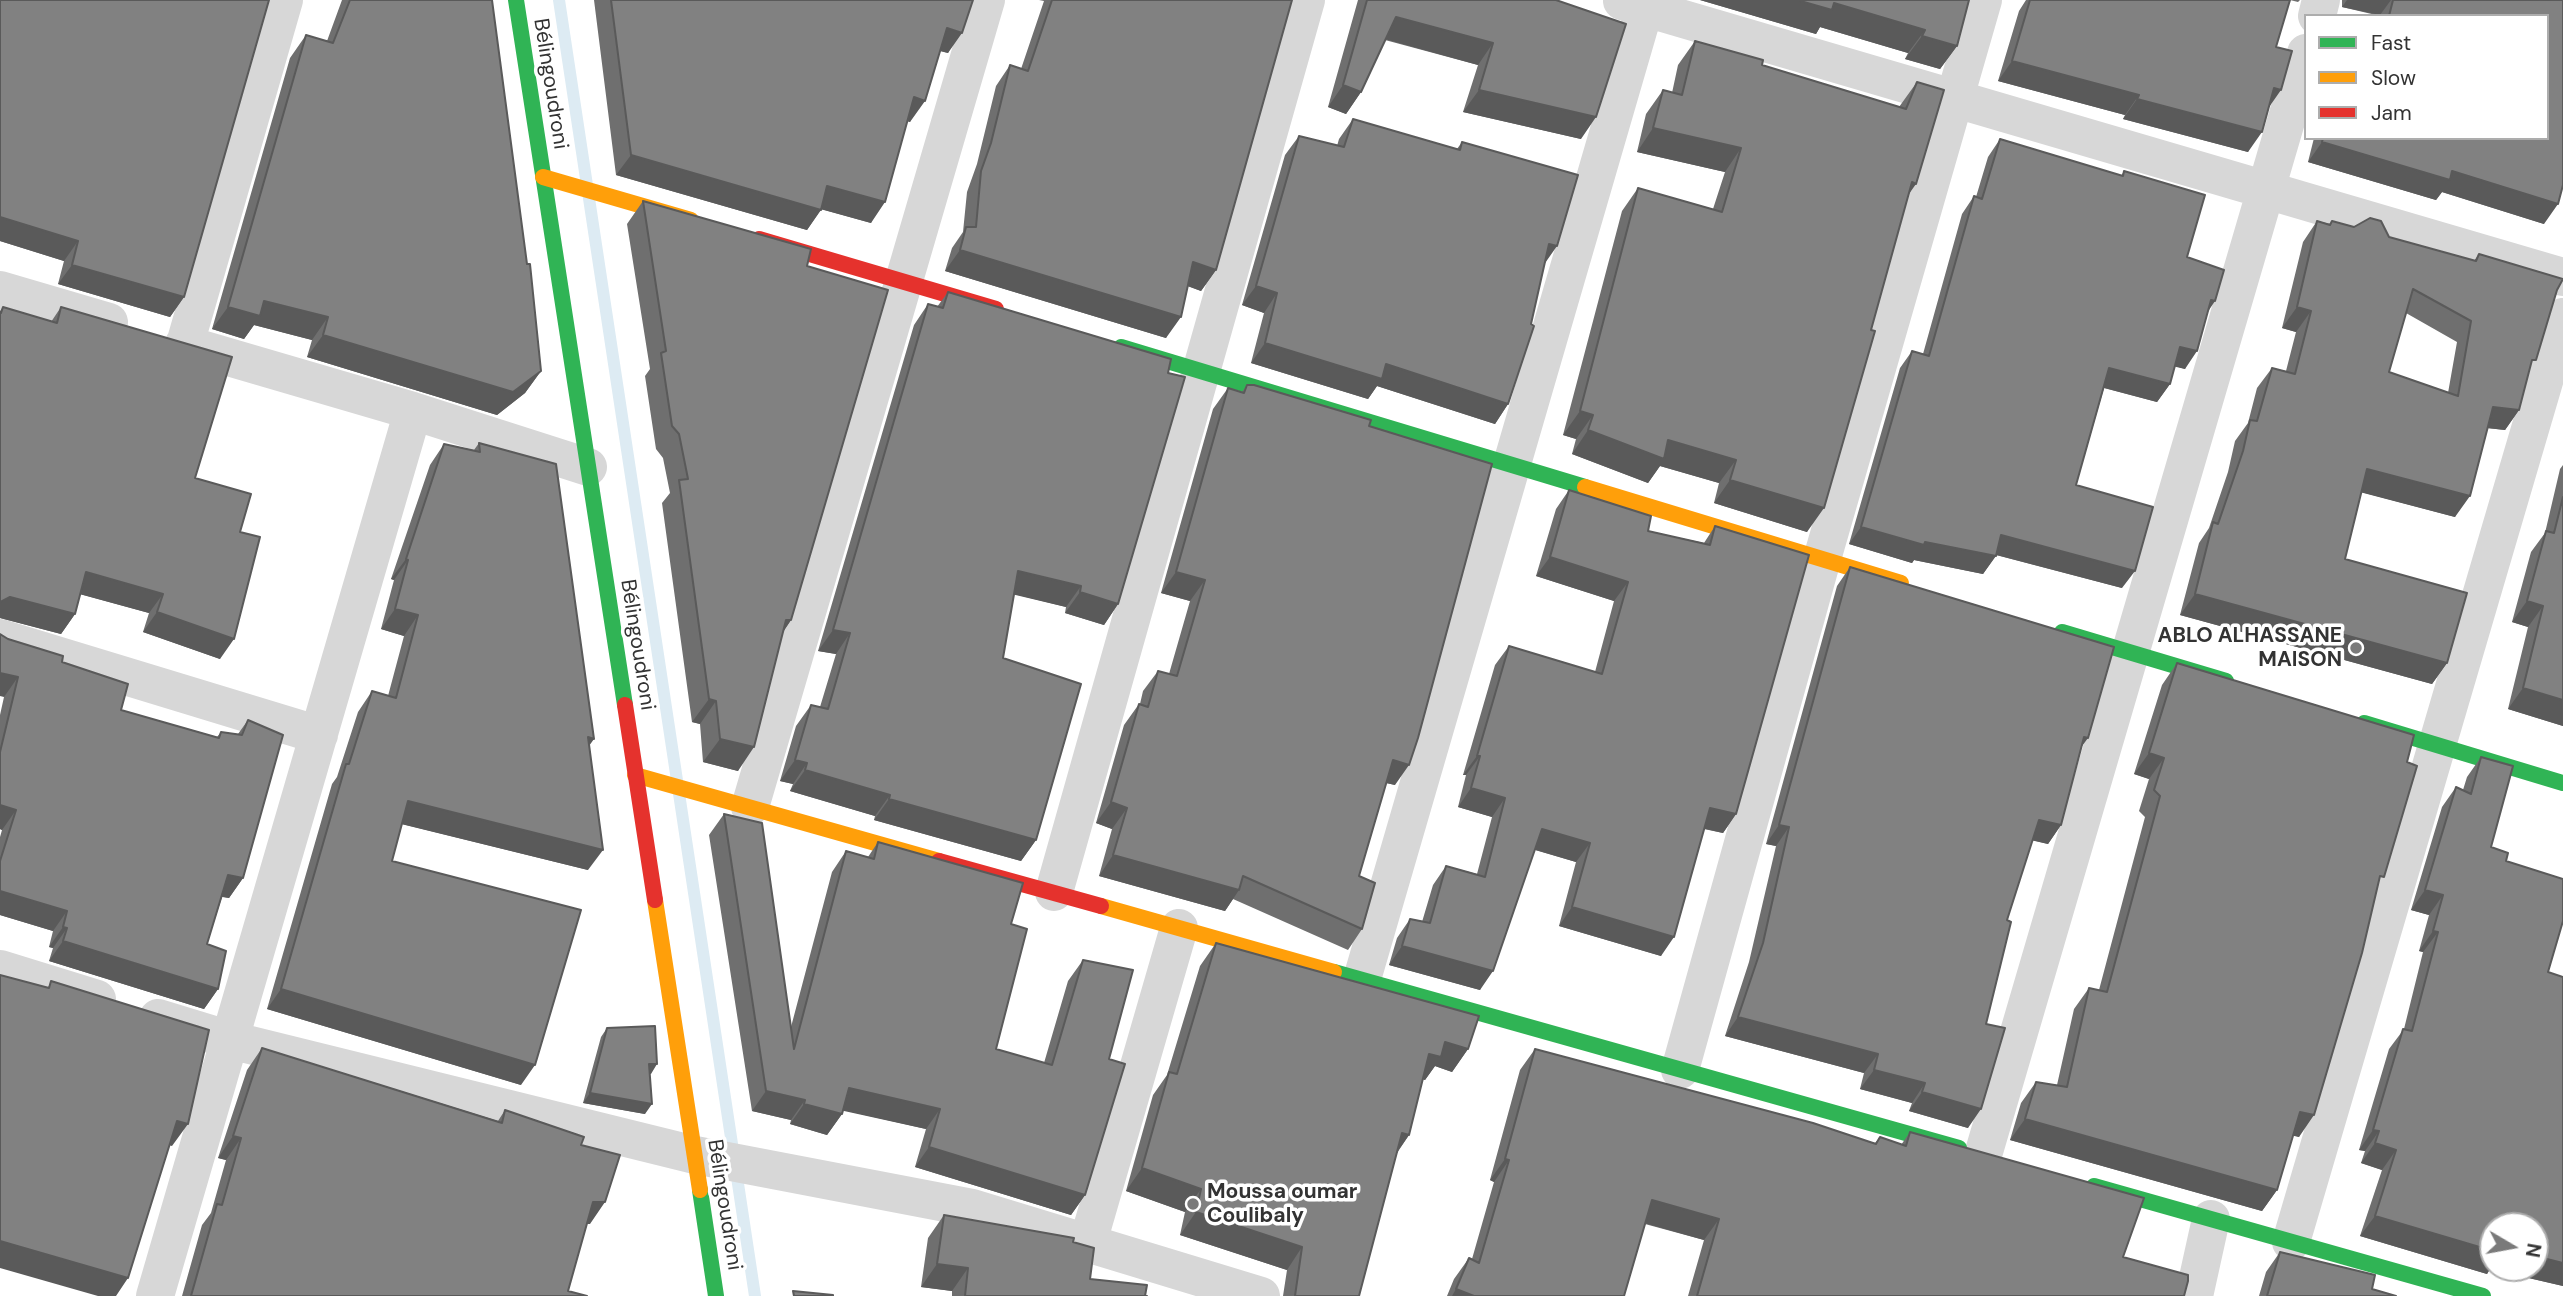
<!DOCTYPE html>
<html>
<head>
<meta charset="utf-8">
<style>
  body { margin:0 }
  #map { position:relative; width:2563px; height:1296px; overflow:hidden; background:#fff; font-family:"DM Sans",sans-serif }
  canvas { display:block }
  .legend { position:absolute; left:2304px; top:14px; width:245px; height:126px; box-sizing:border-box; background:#fff; border:2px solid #adadad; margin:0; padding:9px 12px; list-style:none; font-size:21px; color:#333 }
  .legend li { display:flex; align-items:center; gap:14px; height:35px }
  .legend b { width:35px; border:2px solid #adadad }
  .north { position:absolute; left:2479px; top:1212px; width:70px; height:70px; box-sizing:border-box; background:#fff; border:2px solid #adadad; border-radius:50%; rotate:100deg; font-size:19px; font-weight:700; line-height:28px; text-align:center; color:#333 }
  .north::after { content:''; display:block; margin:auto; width:24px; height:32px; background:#7a7a7a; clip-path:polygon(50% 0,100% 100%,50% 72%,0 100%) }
</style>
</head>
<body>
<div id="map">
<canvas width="2563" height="1296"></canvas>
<ul class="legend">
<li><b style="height:9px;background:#30b455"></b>Fast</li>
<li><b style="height:9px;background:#ff9f0a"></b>Slow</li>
<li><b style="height:9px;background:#e5322d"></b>Jam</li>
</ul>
<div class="north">N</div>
</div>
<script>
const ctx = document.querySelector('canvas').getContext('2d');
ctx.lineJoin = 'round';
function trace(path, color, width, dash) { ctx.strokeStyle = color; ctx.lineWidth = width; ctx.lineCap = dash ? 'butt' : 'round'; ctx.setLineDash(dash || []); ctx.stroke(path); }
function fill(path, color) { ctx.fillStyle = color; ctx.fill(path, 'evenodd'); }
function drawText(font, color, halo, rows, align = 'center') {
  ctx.font = font + ' "DM Sans",sans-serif'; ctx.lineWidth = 7; ctx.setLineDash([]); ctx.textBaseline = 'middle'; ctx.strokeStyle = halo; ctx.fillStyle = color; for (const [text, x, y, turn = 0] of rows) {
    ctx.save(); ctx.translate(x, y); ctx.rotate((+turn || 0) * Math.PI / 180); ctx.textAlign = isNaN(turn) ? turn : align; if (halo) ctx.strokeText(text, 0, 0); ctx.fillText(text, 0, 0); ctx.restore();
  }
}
const stream = new Path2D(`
  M559,0l196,1296`);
const street = new Path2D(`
  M1622,1l941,276
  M2317,16l4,-16
  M0,290l109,32
  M184,344l229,67 175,56
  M185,344l99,-344
  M0,638l319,97
  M750,807l236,-807
  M1054,892l252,-892
  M0,969l97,30
  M1362,979l285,-979
  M158,1018l72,22 465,115 277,53 289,88
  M1680,1070l142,-511 161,-559
  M1983,1155l323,-1102
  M1088,1242l91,-314
  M2291,1242l272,-925
  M155,1296l258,-885
  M2194,1296l17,-77`);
const fast = new Path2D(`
  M516,0l109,705
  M1121,347l464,140
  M2062,632l164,49
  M2364,723l199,60
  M1334,972l625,176
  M2094,1186l389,110
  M700,1190l16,106`);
const slow = new Path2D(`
  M543,177l148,43
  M1585,487l316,96
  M635,775l304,86
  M655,900l45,290
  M1101,906l233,66`);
const jam = new Path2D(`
  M759,239l237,70
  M625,705l30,195
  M939,861l162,45`);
const wall = new Path2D(`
  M0,0l184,297 -14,20 -112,-33 6,-23 -64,-20z
  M342,0h150l49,371 -16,22 -28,22 -190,-58 5,-17 -58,-15 -10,14 -32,-10 78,-271 16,-23 21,6z
  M594,0h379l-25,53 -8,-2 -30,71 -3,-1 -36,102 -50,-14 -14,21 -191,-55z
  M1039,0h253l-76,270 -15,21 -13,-5 -22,52 -221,-67 7,-23 11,-16 4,-40 10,-28 19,-78 14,-21 11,4 23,-68z
  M1358,0h198l25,139 -118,-27 15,-47 -93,-25 -24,52 -15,22 -18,-7z
  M1700,0h269l-12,46 -17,23 -35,-10 3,-6 -88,-26 -4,7z
  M2026,0h274l-2,2 -8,-2 -14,47 -7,59 -21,46 -125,-33 2,-4 -127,-34 21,-70z
  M2342,0h221l-19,224 -102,-32 -6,8 -128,-38 6,-24h233v-122h-167l-38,-9z
  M1695,41l67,24 137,42 18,-25 -9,113 -101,337 -93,-29 5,-20 -59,-17 -12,17 -76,-29 4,-15 -13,-4 59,-224 16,-23 75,21 12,-37 -88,-20 9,-38 17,-24 9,3 6,-28z
  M1353,119l104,30 5,-7 82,123 -36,139 -13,20 -118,-38 -9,13 -117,-36 13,-50 -22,-8 43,-150 14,-19 38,10 2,-7z
  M2000,139l121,37 3,-5 63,86 21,55 -23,57 -10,-3 -5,18 -13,18 -53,-14 -28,97 46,103 -126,-33 -13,19 -69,-14 -2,3 -63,-19 51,-176 12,-17 11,3 39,-140 12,-18 2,1 12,-40z
  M643,201l164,65 -16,354 -8,12 -45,139 -35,-9 -3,-38 -8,-2 -30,-219 8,-10 -7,-35 -7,-9 -11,-73 5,-7 -23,-145z
  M2317,221l72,16 85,24 5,-7 78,36 -28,80 -10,40 -14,20 -18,-2 -32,89 -94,-25 -16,67 102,104 -15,21 -252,-69 19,-72 10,-15 19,-56 7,-31 13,-18 9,-35 15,-20 14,3 10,-39 -14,-4 21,-86zM2406,313l51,29 -9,51 -59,-21z
  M948,292l170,312 -14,21 -39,-12 1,-6 -52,-13 -11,64 33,182 -15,21 -147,-41 1,-4 -85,-25 3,-7 -13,-3 16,-55 15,-21 9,2 16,-53 -18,-3 96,-326 14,-21 9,3z
  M3,307l48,15 10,-15 134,171 45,54 -20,127 -77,-27 6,-19 -69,-19 -5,20 -14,20 -61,-16v-307z
  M1247,385l122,41 26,359 -9,-2 -27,93 3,53 -14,21 -115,-51 -8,12 -126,-35 13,-47 -16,-6 28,-98 15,-21h1l3,-13 15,-20 11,3 21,-73 -29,-8 52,-184 15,-21 14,4z
  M479,443l110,303 -1,124 -186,-46 -10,37 129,224 -254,-76 65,-225 5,-7 21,-65 14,-21 16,5 16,-60 -23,-7 13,-49 -3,-1 39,-114 14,-21 30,6z
  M2563,465v261l-55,-17 20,-82 -16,-5 19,-70 14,-19 15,-64z
  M1569,490l79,41 56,12 11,-17 21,288 -13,19 -19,-4 -43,127 -102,-30 17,-64 -41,-12 -55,140 -91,-25 8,-27 13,-19 12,3 11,-37 13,-19 31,8 15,-57 -34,-10 8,-32h-3l32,-110 14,-19 86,26 19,-71 -78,-25 20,-67z
  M1850,567l231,182 -20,76 -13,19 -16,-4 -25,80 -21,104 -18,104 -59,-17 3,-8 -52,-14 4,-16 -139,-37 24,-74 27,-116 -10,-2 71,-258z
  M8,639l54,23 59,48 96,27 4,-5 17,2 10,-14 -5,158 -14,20 -7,-1 -15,47 11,45 -14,20 -155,-48 4,-13 -4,-1 4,-16 -53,-16v-78l2,-7 -2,-1v-114l4,-18z
  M2177,663l230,99 -29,124 -79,251 -6,-2 -16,55 -15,21 -252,-71 11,-37 15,-21 21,3 17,-76 15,-21 10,2 46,-173 -6,-6 10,-32 -15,-5 28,-89z
  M2481,757l10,90 15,14 42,111 15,5v309l-73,-17 -3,5 -127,-38 22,-66 -21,-7 4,-12 -6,-1 30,-101 15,-20 19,-77 -4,-1 10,-36 -18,-5 31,-103 14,-20 7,3 4,-13z
  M724,814l67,213 41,-155 14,-21 22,6 10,-15 133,82 -15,125 48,14 24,-82 15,-21 26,99 -24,136 -14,20 -156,-48 11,-38 -83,-19 -1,4 -15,21 -37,-11 1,-4 -39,-9 -43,-276z
  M1216,943l252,106 -16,23 -17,-6 -10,14 -2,-1 -14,56 -12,18 -38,143h-76l4,-26 -107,-35 5,-23 -59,-21 27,-96 14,-20 33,-109z
  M607,1028l44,46h-1l-5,40 -62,-11 18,-66z
  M262,1048l236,73 7,-11 76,35 9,79h-3l-19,67 19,5h-405l20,-71 9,-12 15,-53 -8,-2 29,-88z
  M1535,1049l340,94 5,-6 21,8 9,-13 213,125 61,39h-496l16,-56 -59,-16 -21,72h-177l7,-17 15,-21 3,1 22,-77 -4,-2 30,-110z
  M944,1215l129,27 17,37 57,17h-195v-5l-31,-4 7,-49z
  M2280,1252l92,37 24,7h-137l7,-24z`);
const shadedWall = new Path2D(`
  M1700,0h97l37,3 91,27 -17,23 -88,-26 -4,7z
  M2347,0h44l-11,15 -38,-8z
  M1396,17l97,26 -15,22 -97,-27z
  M947,28l15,5 -14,20 -15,-4z
  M1922,36l35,10 -17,23 -35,-10z
  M2012,61l127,34 -14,20 -127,-34z
  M1343,85l18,7 -15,22 -18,-7z
  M2274,88l7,2 -14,20z
  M1479,90l117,27 -15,22 -118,-27z
  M914,97l11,4 -15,21 -11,-4z
  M2137,99l125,33 -14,20 -125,-33z
  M1653,128l88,20 -16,24 -88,-20z
  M2322,142l130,29 106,33 -14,20 -102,-32 -6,8 -128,-38z
  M631,155l190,55 -14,20 -191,-55z
  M1912,182l4,2 -17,24z
  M827,186l58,16 -14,21 -58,-16z
  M0,217l78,24 -14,20 -64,-20z
  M1549,244l8,2 -14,20z
  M960,250l221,67 -15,21 -221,-67z
  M1193,262l23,8 -15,21 -22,-8z
  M72,265l112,32 -14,20 -112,-33z
  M1256,286l21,7 -13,20 -22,-8z
  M2211,300l4,1 -12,18z
  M264,301l64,16 -16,23 -58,-15 -10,14 -32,-10 16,-22z
  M2297,307l14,4 -15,21 -14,-4z
  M323,335l218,36 -16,22 -28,22 -190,-58z
  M1265,343l121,21 122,40 -13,20 -118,-38 -9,13 -117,-36z
  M2180,347l17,4 -12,18 -17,-4z
  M2109,368l61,16 -13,18 -60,-16z
  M2493,407l26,3 -14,20 -27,-3z
  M1580,411l13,4 -17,24 -13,-4z
  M1588,430l80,10 68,20 -17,23 -59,-17 -12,17 -76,-29z
  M2367,469l103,27 -15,21 -103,-27z
  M1730,480l94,28 -17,24 -93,-29z
  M1861,527l135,29 -13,18 -69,-14 -2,3 -63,-19z
  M2001,535l134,36 -13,17 -133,-35z
  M1550,557l78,25 -14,19 -78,-25z
  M406,559l2,1 -14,20 -3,-1z
  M1018,571l63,15 -15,21 -63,-15z
  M86,572l77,22 -14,19 -77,-21z
  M1176,572l29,8 -15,21 -29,-8z
  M1080,592l38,12 -14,21 -39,-12z
  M2195,594l252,69 -15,21 -252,-69z
  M10,597l65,17 -14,20 -61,-16v-16z
  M2527,601l16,5 -15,21 -16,-5z
  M395,609l23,6 -14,21 -23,-7z
  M157,612l77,27 -14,20 -77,-27z
  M786,620h5l-16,24z
  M833,630l17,3 -14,21 -18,-3z
  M0,673l18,4 -14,20 -4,-1z
  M2523,688l40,12v26l-55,-17z
  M709,699l7,2 -16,23 -8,-2z
  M588,737l6,2 -15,21z
  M2084,737l4,1 -14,19z
  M720,739l34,8 -16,24 -35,-9z
  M2149,753l15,5 -15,21 -15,-5z
  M1477,756h3l-14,19h-3z
  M795,760l12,3 -14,21 -13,-3z
  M1393,760l16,5 -14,20 -17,-4z
  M805,770l85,25 -15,21 -85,-25z
  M1471,788l34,10 -13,19 -34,-10z
  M889,799l147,41 -15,21 -147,-41z
  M408,801l195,49 -15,20 -195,-48z
  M1111,802l16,6 -15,21 -16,-6z
  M0,805l16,5 -14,20 -2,-1z
  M1710,808l26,6 -13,19 -26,-6z
  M2039,820l22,5 -13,19 -22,-5z
  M1779,825l10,2 -13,19 -10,-2z
  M1542,829l48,14 -14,19 -47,-14z
  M1113,855l126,35 -14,21 -126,-35z
  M228,875l15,3 -14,20 -15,-3z
  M2425,890l18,5 -14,20 -18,-5z
  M0,891l67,20 -14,20 -53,-16z
  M1572,907l102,30 -13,19 -102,-30z
  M63,927l4,1 -14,20 -4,-1z
  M2433,931l5,1 -15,20 -4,-1z
  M63,941l155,48 -14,20 -155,-48z
  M1402,946l91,25 -13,19 -91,-25z
  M281,989l254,76 -14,20 -254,-76z
  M1738,1017l140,37 -14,19 -139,-37z
  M1445,1042l23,7 -16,23 -17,-6 -10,14 -12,-3 16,-23z
  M649,1064h8l-6,10 -9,-1z
  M1874,1070l51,13 -13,20 -52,-14z
  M849,1088l91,21 -14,20 -91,-20z
  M766,1091l39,9 -14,20 -39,-9z
  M1922,1092l59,17 -13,19 -59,-17z
  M590,1093l62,11 -7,10 -62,-11z
  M804,1104l38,10 -15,21 -37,-11z
  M2300,1112l14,3 -15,22 -14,-3z
  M2025,1119l252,71 -15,21 -252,-71z
  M177,1121l11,3 -16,22 -11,-3z
  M2373,1130l6,1 -14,20 -6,-1z
  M1402,1133l7,2 -16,23z
  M233,1136l8,2 -15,22 -8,-2z
  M2375,1143l21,7 -14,20 -21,-7z
  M929,1147l156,48 -14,20 -156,-48z
  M1505,1159l4,1 -15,22 -4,-2z
  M1142,1168l59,21 -16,23 -59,-21z
  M1652,1200l67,19 -15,21 -67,-19z
  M593,1202h12l-15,22 -12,-1z
  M1196,1212l106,35 -15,23 -107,-35z
  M2375,1216l118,35v17h42v-12l28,7v23l-73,-17 -3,5 -127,-38z
  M0,1241l128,37 -12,18h-18l-98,-28z
  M937,1264l31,4 -16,23 -31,-4z
  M1456,1289l18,7h-22z`);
const building = new Path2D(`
  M0,0h269l-85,297 -112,-32 6,-24 -78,-24z
  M350,0h142l35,264h3l11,107 -28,21 -190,-57 5,-18 -64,-16 -4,15 -32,-9 78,-272 27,8z
  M611,0h362l-11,33 -15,-5 -22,73 -11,-4 -29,105 -58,-16 -6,24 -190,-55z
  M1052,0h240l-76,270 -23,-8 -12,55 -221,-67 6,-23h10l5,-56 10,-28 19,-78 18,6z
  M1367,0h189l70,24 -30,93 -117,-27 14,-47 -97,-26 -35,75 -18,-7z
  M1797,0h172l-12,46 -35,-10 3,-6 -91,-27 -2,7z
  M2030,0h260l-14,47 16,4 -11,39 -7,-2 -12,44 -125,-33 2,-4 -127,-34z
  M2393,0h170v185l-5,19 -106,-33 -2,9 -128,-38 1,-4h224v-122h-158z
  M1695,41l68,19 -1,5 144,44 11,-27 27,8 -28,94 -4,-2 -41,148 4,1 -51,177 -94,-28 6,-20 -68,-20 -4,19 -76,-29 5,-15 -13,-4 58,-223 84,24 19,-64 -88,-20 10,-38 19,5z
  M1353,119l107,31 2,-8 116,33 -21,71 -8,-2 -18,80 3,2 -26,78 -122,-40 -4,15 -117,-36 12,-50 -21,-7 43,-150 45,11z
  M2000,139l123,37 1,-5 81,24 -18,62 37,13 -9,31 -4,-1 -14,51 -17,-4 -10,37 -61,-16 -33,117 77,22 -18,64 -134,-36 -5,21 -71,-14 -1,3 -63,-18 51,-176 17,5 45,-160 8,3z
  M643,201l168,48 -4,17 81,24 -97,330h-5l-32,127 -34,-8 -4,-38 -7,-2 -30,-219 9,-1 -9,-45 -7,-8 -11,-73 5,-2z
  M2370,218l11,3 8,16 87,24 3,-7 84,25 -6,11 -21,70h-4l-13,50 -26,-3 -23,89 -103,-27 -22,90 122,34 -20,70 -252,-69 18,-72 5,2 25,-73 7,-31 7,1 15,-53 23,6 16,-63 -14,-4 20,-86 13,4 2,-4 22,6zM2413,289l58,32 -13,75 -69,-24z
  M948,292l223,67 -3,14 17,4 -67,227 -38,-12 1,-6 -63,-15 -15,87 78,26 -45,156 -147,-41 1,-4 -85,-25 2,-7 -12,-3 16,-55 17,4 22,-76 -17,-3 95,-326 15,4z
  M3,307l54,16 4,-16 171,50 -37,121 56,16 -11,38 20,5 -26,102 -77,-27 6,-18 -77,-22 -11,42 -65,-17 -10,5v-290l1,1z
  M1247,385h7l117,35 -2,6 123,38 -74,274 -9,27 -16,-5 -34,116 16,7 -13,46 -119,-53 -4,14 -126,-35 14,-47 -16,-6 28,-98 9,3 10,-36 19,5 28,-96 -29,-8 52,-184 16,5z
  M479,443l77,21 38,275 -6,-2 15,113 -195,-49 -16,60 189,49 -46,155 -254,-76 65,-225h3l23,-73 24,7 22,-83 -23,-6 13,-49 -2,-1 38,-115 36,8z
  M1569,490l82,26 -3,15 62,14 5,-19 94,29 -73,259 -26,-6 -36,129 -102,-30 18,-64 -48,-14 -49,142 -91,-25 8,-27 20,4 16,-57 39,11 20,-79 -34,-10 9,-32h-3l32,-110 93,28 26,-92 -78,-25z
  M2563,497v203l-40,-12 20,-82 -16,-5 19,-70 8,2z
  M1850,567l264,80 -26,91 -4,-1 -23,88 -22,-5 -32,100 4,2 -25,102 19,4 -24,81 -59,-17 3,-9 -51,-13 4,-16 -140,-37 25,-74 26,-116 -10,-2z
  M0,634l8,5 55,17 -1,6 66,22 -7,26 98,28 2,-6 21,3 6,-15 35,15 -40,143 -15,-3 -21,69 19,7 -8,38 -155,-48 4,-13 -4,-1 4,-16 -67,-20v-30l16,-51 -16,-5v-53l18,-75 -18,-4z
  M2177,663l237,72 -7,27 10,4 -33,111 -4,-1 -18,77 -48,162 -14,-3 -23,78 -252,-71 11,-37 31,5 22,-99 18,4 53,-196 -6,-6 10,-32 -15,-5z
  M2481,757l32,9 -22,81 17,6 -2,8 57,18v42l-15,51 15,5v286l-28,-7v-30h-42v25l-118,-35 21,-66 -21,-7 4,-12 -6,-1 30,-101 9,2 26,-99 -5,-1 10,-36 -18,-5 31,-103 15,7z
  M724,814l38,9 32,226 52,-198 28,8 4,-17 145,41 -12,41 16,5 -31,120 56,16 31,-105 50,10 -24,89 16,5 -40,131 -156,-48 11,-38 -91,-21 -7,26 -38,-10 1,-4 -39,-9z
  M1216,943l263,73 -11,33 -23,-7 -4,15 -12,-3 -20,81 -7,-2 -43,163h-64l7,-49 -106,-35 5,-23 -59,-21 27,-96 8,2z
  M0,975l49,13 2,-7 158,49 -21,94 -11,-3 -49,157 -128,-37z
  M655,1026l2,38h-8l3,40 -62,-11 17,-65z
  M262,1048l240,75 3,-13 79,27 -3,8 39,10 -15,47h-12l-25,89 19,5h-396l26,-92 5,1 19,-67 -8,-2z
  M1535,1049l278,74 63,21 4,-7 26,9 4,-14 234,66 -21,59 65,18v6l-4,15h-487l22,-77 -67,-19 -28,96h-150l-18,-7 13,-31 10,5 30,-103 -4,-1z
  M944,1215l130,23 -1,4 21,6 -4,31 57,6 -2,11h2h-182l3,-28 -31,-4z
  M2280,1252l95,23 -3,14 24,7h-129z
  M793,1291l40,4v1h-39z`);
const markers = [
  [2356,648,7,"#7a7a7a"],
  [1193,1204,7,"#7a7a7a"]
];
const streetNames = [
  ["Bélingoudroni",550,84,81],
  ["Bélingoudroni",637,645,81],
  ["Bélingoudroni",724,1205,81]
];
const poiNames = [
  ["ABLO ALHASSANE",2342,636],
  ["MAISON",2342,660],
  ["Moussa oumar",1207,1192,"left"],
  ["Coulibaly",1207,1216,"left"]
];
trace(stream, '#ddebf3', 12);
trace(street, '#d7d7d7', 38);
trace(fast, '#30b455', 16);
trace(slow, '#ff9f0a', 16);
trace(jam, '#e5322d', 16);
fill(wall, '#6f6f6f');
fill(shadedWall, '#5a5a5a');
fill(building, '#818181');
trace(building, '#5a5a5a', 2);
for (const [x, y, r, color] of markers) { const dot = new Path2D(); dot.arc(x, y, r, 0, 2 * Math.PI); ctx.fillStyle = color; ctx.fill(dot); trace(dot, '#fff', 2.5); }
drawText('21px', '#333', '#fff', streetNames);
drawText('bold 21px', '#333', '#fff', poiNames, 'right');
</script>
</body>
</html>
